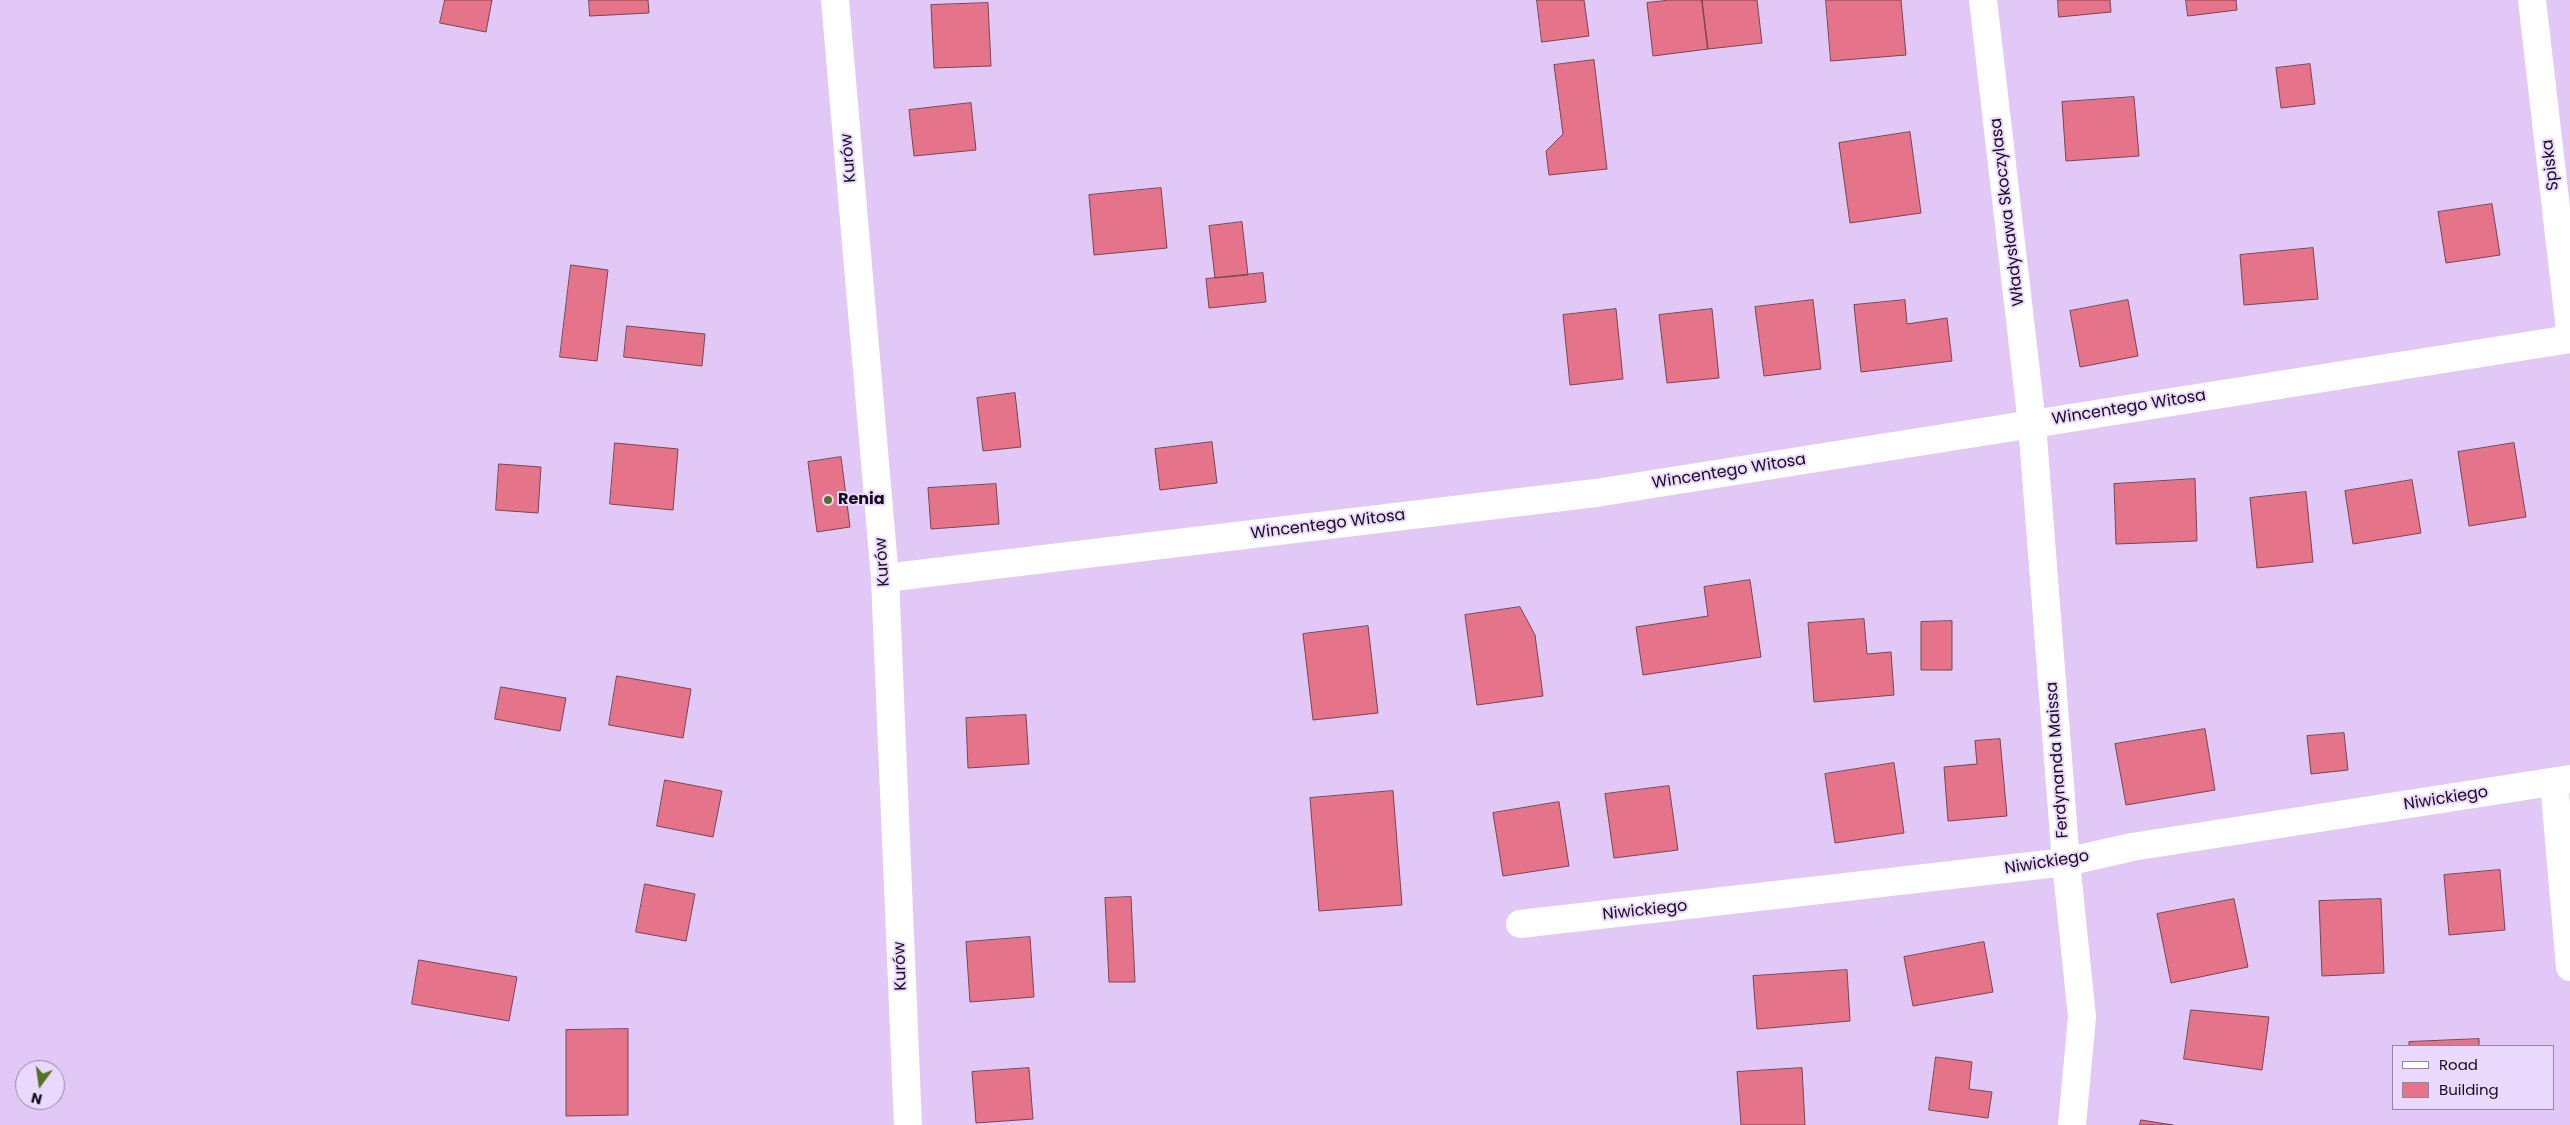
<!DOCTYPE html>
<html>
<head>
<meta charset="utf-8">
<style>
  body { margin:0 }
  #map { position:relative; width:2570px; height:1125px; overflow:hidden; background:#e1c8f6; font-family:Poppins,sans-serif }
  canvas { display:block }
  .legend { position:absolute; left:2392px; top:1045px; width:162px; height:65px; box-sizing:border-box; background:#ebd8fd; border:1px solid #9587a3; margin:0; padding:6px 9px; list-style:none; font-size:15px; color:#150d1c }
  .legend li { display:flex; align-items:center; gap:10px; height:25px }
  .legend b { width:25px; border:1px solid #9587a3 }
  .north { position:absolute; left:15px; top:1060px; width:50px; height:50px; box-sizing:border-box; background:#ebd8fd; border:1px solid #9587a3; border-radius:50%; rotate:194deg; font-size:14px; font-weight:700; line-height:20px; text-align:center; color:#150d1c }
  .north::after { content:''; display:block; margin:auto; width:18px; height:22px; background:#547329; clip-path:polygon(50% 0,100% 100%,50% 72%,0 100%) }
</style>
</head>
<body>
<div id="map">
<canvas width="2570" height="1125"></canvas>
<ul class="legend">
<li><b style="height:6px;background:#fff"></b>Road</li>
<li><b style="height:14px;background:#e5748a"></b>Building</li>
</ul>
<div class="north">N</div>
</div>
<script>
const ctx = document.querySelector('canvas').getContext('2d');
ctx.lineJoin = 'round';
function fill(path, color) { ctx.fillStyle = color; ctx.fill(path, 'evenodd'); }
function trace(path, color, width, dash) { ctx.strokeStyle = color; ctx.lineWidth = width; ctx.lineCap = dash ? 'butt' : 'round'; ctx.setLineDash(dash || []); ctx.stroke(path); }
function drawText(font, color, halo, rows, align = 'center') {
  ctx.font = font + ' Poppins,sans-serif'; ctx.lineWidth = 4; ctx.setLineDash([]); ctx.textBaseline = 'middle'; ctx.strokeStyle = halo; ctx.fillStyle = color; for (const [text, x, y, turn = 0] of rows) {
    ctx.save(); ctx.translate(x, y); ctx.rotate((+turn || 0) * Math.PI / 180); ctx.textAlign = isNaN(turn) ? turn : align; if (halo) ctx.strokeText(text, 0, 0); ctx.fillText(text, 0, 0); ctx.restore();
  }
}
const building = new Path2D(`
  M445,0h47l-6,32 -46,-9z
  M589,0h59l1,13 -59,3z
  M1537,0h47l5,36 -47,6z
  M1670,0h32l6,49 -55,7 -6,-53z
  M1702,0h55l5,43 -54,6z
  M1826,0h75l5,55 -75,6z
  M2058,0h52l1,12 -52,5z
  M2186,0h50l1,10 -49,6z
  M988,3l3,63 -57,2 -3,-63z
  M1594,60l13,109 -58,6 -3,-24 17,-17 -9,-69z
  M2310,64l5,40 -34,4 -5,-40z
  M2134,97l5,59 -73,5 -4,-59z
  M971,103l5,47 -62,6 -5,-46z
  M1910,132l11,81 -71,10 -11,-80z
  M1161,188l6,60 -73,7 -5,-60z
  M2492,204l8,51 -54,8 -8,-51z
  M1242,222l6,53 -33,3 -6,-52z
  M2313,248l5,51 -74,6 -4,-50z
  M571,265l37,5 -11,91 -37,-4z
  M1263,273l3,29 -57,6 -3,-29z
  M1813,300l8,69 -57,7 -9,-69z
  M1905,300l2,24 40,-6 5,43 -91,11 -7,-67z
  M2128,300l10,56 -58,11 -10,-56z
  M1616,309l7,70 -53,6 -7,-70z
  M1712,309l7,69 -52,5 -8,-68z
  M627,326l78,8 -3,32 -78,-9z
  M1015,393l6,54 -38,4 -6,-53z
  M1212,442l5,41 -57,7 -5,-41z
  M615,443l63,6 -5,61 -63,-6z
  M2514,443l12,74 -57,9 -11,-74z
  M841,457l9,70 -33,5 -9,-70z
  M499,464l42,3 -3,46 -42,-3z
  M2195,479l2,62 -81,3 -2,-60z
  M2412,480l9,53 -68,11 -8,-53z
  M996,484l3,40 -68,5 -3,-41z
  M2306,492l7,70 -56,6 -7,-70z
  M1750,580l11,77 -118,18 -7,-48 72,-11 -4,-29z
  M1520,607l15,28 8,61 -66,9 -12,-90z
  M1864,619l3,35 24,-2 3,43 -80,7 -6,-79z
  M1952,621v49h-31v-48z
  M1368,626l10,87 -65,7 -10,-86z
  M617,676l74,13 -8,49 -74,-13z
  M501,687l65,11 -6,33 -65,-12z
  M1026,715l3,49 -61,4 -2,-50z
  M2205,729l10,61 -89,15 -11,-61z
  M2344,733l4,37 -37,4 -4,-38z
  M2000,739l7,77 -59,5 -4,-54 33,-3 -2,-23z
  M1894,763l10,70 -69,10 -10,-69z
  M665,780l57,11 -9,46 -56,-11z
  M1669,786l9,64 -64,8 -9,-64z
  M1393,791l9,114 -83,6 -9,-113z
  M1559,802l10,64 -66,10 -10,-63z
  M2500,870l5,60 -56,5 -5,-60z
  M645,884l50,10 -9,47 -50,-9z
  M1131,897l4,85h-26l-4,-84z
  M2234,899l14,68 -77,16 -14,-69z
  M2381,899l3,74 -62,3 -3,-75z
  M1030,937l4,60 -64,5 -4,-60z
  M1984,942l9,50 -80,14 -9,-49z
  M419,960l98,17 -8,44 -97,-17z
  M1847,970l3,51 -93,8 -4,-53z
  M2191,1010l78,7 -7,53 -78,-11z
  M628,1029v86l-62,1v-86z
  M2479,1039v7h-70v-4z
  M1936,1057l36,5 -3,27 23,3 -4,26 -59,-8z
  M1029,1068l4,51 -57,4 -4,-51z
  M1802,1068l3,57h-64l-4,-53z
  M2141,1120l32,5h-33z`);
const minor = new Path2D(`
  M835,0l50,578 23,547
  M1983,0l49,424 34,438 16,155 -10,108
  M2532,0l38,330
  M885,578l711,-85 974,-154
  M2554,782l16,185
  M1520,924l546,-62 66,-15 438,-68`);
const markers = [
  [828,500,5,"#547329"]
];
const streetNames = [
  ["Kurów",849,158,-95],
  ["Spiska",2551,165,-97],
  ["Władysława Skoczylasa",2008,212,-97],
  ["Wincentego Witosa",2129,408,-9],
  ["Wincentego Witosa",1729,472,-9],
  ["Wincentego Witosa",1328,525,-7],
  ["Kurów",883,562,-94],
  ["Ferdynanda Maissa",2058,760,-94],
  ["Niwickiego",2446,799,-9],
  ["Niwickiego",2047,863,-9],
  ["Niwickiego",1645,911,-6],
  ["Kurów",901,966,-92]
];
const poiNames = [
  ["Renia",838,500]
];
fill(building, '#e5748a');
trace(building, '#76454e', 1);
trace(minor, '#fff', 28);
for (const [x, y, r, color] of markers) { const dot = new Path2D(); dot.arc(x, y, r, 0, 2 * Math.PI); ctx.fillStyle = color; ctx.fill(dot); trace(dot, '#ebd8fd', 2); }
drawText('16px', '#150d1c', '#ebd8fd', streetNames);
drawText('bold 16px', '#150d1c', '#ebd8fd', poiNames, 'left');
</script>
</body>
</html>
